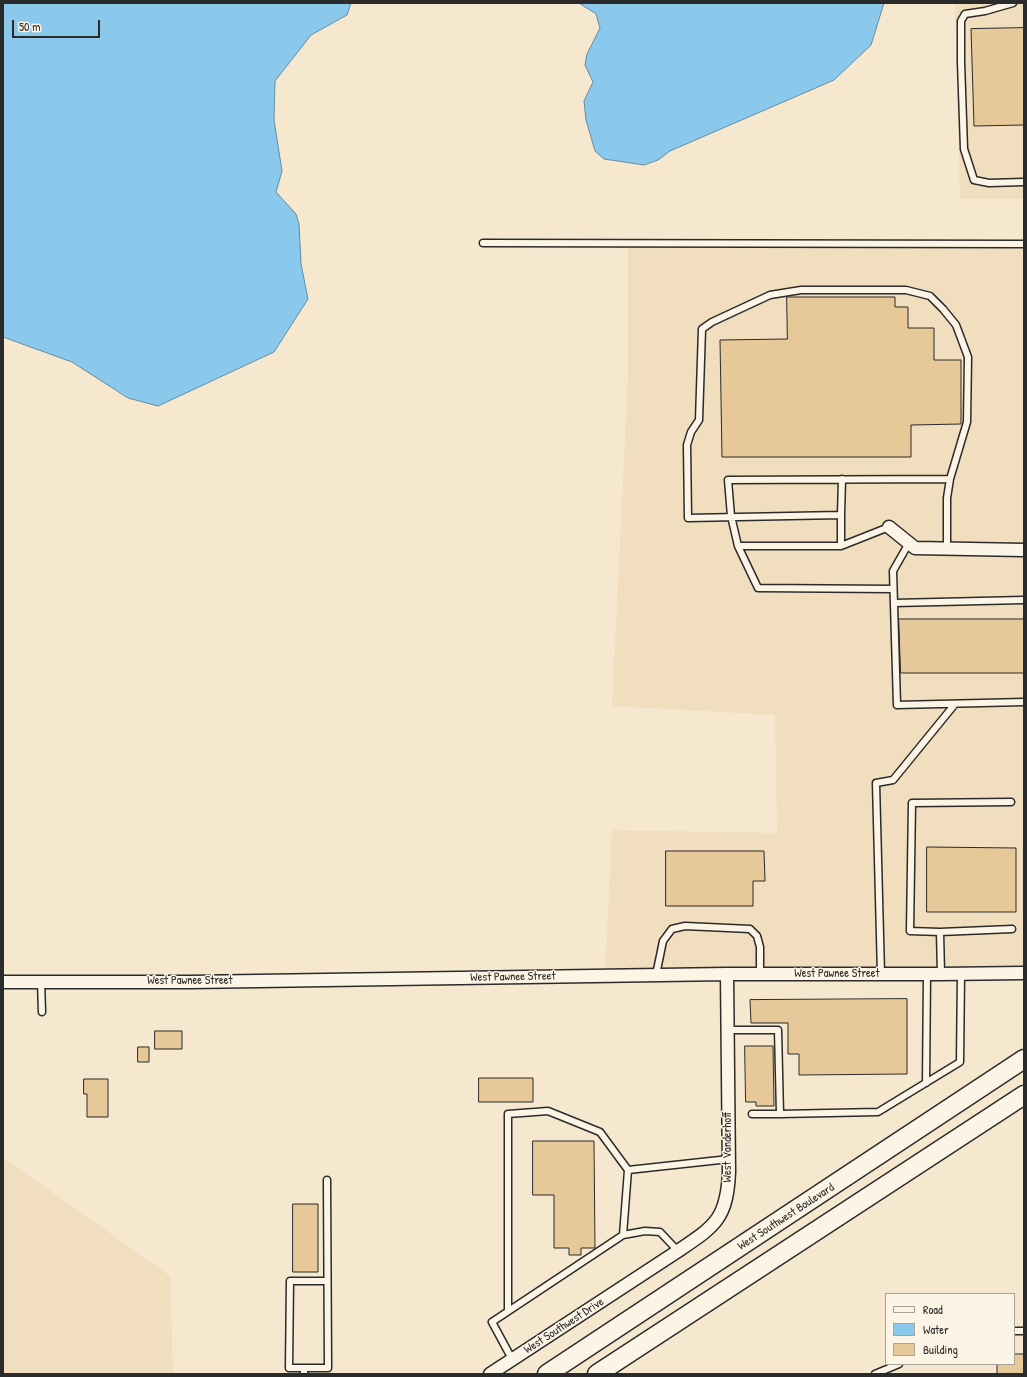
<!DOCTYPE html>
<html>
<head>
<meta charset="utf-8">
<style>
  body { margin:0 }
  #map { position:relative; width:1027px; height:1377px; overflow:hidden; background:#f5e8ce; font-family:"Patrick Hand",sans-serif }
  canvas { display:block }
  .frame { position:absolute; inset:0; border:4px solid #2b2b2b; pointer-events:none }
  .legend { position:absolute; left:885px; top:1293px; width:130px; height:72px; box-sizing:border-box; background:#fcf5e5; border:1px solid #a8a49b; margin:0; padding:5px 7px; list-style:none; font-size:12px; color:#2b2b2b }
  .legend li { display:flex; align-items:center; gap:8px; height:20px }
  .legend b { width:20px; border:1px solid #a8a49b }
  .scale { position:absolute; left:12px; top:20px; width:88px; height:18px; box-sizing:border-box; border:2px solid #2b2b2b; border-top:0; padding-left:5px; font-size:12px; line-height:14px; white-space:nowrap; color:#2b2b2b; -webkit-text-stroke:3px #fcf5e5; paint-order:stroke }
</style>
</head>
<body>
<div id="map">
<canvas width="1027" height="1377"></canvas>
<div class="frame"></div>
<ul class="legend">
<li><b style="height:5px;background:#fcf5e5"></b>Road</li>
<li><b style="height:11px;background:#8bc9ec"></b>Water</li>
<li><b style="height:11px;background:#e6c899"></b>Building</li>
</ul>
<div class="scale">50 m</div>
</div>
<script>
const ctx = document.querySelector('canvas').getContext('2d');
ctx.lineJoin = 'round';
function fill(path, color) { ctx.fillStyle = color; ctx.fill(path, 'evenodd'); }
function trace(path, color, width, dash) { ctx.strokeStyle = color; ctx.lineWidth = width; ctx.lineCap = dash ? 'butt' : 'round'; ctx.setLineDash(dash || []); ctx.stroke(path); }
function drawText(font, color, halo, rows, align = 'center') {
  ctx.font = font + ' "Patrick Hand",sans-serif'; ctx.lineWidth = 3; ctx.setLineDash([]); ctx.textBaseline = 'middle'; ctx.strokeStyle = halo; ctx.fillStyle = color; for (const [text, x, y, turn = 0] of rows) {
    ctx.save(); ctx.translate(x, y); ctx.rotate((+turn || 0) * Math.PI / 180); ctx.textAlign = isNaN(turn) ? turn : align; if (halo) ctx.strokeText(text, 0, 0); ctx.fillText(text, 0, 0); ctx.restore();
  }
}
const built = new Path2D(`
  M955,3h69v196h-64z
  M628,243l396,1v729l-419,3 7,-146 165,3 -2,-118 -163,-9 16,-329z
  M3,1157l167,119 3,98h-170z`);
const water = new Path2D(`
  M3,3h348l-4,12 -36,20 -36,46 -1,39 8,51 -6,21 20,22 3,10 2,40 7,35 -34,53 -116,54 -30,-8 -56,-36 -69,-25z
  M579,3h305l-13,42 -37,35 -164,71 -12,9 -14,5 -40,-6 -9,-8 -9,-31 -2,-19 9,-19 -8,-17 2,-11 13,-26 -4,-14z`);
const building = new Path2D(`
  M1024,28v97l-50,1 -3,-97z
  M787,297h108v10h13v21h26v32h27v64l-50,1v32h-189l-2,-117 67,-1z
  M899,619h125v54h-123z
  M927,847l89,1v64h-89z
  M666,851h98l1,30h-12v25h-87z
  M907,999v75l-108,1v-21h-11v-31h-37l-1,-23z
  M155,1031h27v18h-27z
  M745,1046h28l1,60h-18v-4h-10z
  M138,1047h11v15h-11z
  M479,1078h54v24h-54z
  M84,1079h24v38h-21v-23h-3z
  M533,1141h61l1,107h-14v7h-12v-7h-15v-53h-21z
  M293,1204h25v68h-25z
  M1014,1354h10v20h-27v-10h17z`);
const lane = new Path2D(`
  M1013,3l-28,8 -20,3 -4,7v41l3,87 10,31 15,3 35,-1
  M483,243l541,1
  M842,479l-1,36 -153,3 -1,-73 4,-13 8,-12 3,-91 10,-7 58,-27 31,-5h105l24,6 13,13 13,16 12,32 -1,65 -17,57
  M889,527l-48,19h-103l-7,-30 -3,-36 222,-1 -3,19v51
  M909,543l-16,28 4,134 127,-3
  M738,546l20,42 135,1
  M841,546v-31
  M894,603l130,-3
  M940,932l-30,-1 2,-128 99,-1
  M881,974l-5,-191 17,-3 62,-76
  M941,974l-1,-42 72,-3
  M656,975l7,-34 9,-12 13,-3 65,3 7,7 3,11v27
  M41,981l1,31
  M728,1030h50l2,84 98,-2 82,-50 1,-88
  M926,1083l1,-109
  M752,1114h28
  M678,1251l-18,-19 -15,-1 -22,4 5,-65 101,-11
  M508,1311v-197l40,-3 52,21 28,38
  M1014,1331h10
  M512,1359l-20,-37 131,-87
  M304,1368h-15l1,-87h37
  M304,1374v-6h24l-1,-188
  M875,1374l24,-10`);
const street = new Path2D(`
  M889,527l26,21 109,2
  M3,982h188l536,-8h214l83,-1
  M490,1374l188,-123c37,-25 49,-32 51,-79l-2,-198`);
const secondary = new Path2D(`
  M547,1374l477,-315
  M597,1374l427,-279`);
const streetNames = [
  ["West Pawnee Street",837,974],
  ["West Pawnee Street",513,977,-1],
  ["West Pawnee Street",190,981],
  ["West Vanderhoff",728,1147,-90],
  ["West Southwest Boulevard",786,1217,-33],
  ["West Southwest Drive",564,1326,-33]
];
fill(built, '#f0debe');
fill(water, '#8bc9ec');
trace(water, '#658a9f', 1);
fill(building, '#e6c899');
trace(building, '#2b2b2b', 1);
trace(lane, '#2b2b2b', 9);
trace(street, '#2b2b2b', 15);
trace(secondary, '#2b2b2b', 21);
trace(lane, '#fcf5e5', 6);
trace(street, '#fcf5e5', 12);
trace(secondary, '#fcf5e5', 18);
drawText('12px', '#2b2b2b', '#fcf5e5', streetNames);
</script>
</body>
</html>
